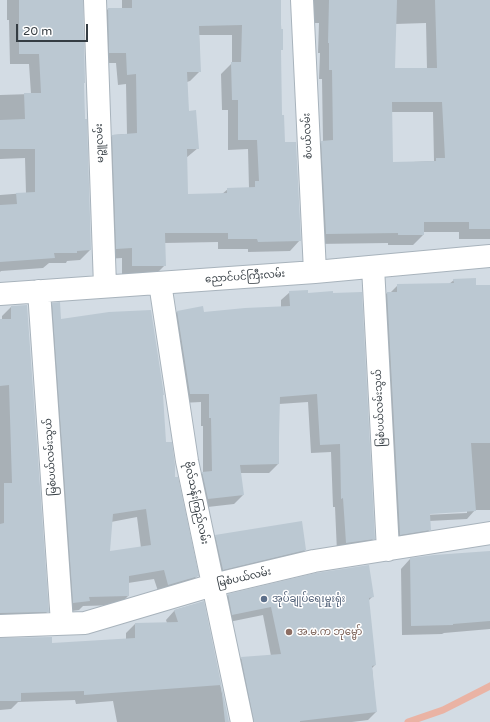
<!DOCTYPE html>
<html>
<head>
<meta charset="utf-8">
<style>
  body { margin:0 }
  #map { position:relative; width:490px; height:722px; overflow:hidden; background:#e5ebf1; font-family:"Varela Round",sans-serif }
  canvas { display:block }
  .scale { position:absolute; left:16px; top:24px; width:72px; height:18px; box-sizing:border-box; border:2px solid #353d43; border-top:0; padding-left:5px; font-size:12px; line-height:14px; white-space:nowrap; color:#353d43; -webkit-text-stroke:3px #fff; paint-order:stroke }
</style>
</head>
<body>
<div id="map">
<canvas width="490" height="722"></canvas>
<div class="scale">20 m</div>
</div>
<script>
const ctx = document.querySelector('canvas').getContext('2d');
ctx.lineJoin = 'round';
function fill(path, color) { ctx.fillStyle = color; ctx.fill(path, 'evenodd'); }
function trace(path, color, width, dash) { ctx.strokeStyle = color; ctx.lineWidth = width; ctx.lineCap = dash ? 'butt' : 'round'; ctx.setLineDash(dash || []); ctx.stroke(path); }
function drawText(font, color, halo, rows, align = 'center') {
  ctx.font = font + ' "Varela Round","Noto Sans Myanmar",sans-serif'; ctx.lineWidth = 3; ctx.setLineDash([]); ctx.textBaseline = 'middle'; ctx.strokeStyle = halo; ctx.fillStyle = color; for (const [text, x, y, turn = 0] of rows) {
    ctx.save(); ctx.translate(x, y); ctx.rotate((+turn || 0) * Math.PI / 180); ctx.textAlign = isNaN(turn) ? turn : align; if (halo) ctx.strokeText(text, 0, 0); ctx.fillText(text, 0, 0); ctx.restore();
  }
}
const residential = new Path2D(`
  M0,0h490v722h-490z`);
const shadow = new Path2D(`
  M7,0h75l1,84 7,166 -10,10 -13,1 -1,2h-17l-6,5 -42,3 -1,1v-77l26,-2 -1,-35 -25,1v-64l31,-1 -2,-30h-19l-1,-44h-2z
  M122,0h158l2,49 -2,2 1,65 3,27 16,97 -10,11 -42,1v-3h-30v-7l-53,1v22l-10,10 -33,1v-18l-16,1 -4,-113 11,-11 14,-1 -1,-50 -8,1 -2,-22h-16l-2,-43 10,-11h14zM199,35h33v28l-11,11 1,36h6v40l20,-1 1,39 -21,1 -6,5 -35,1 -1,-37 12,-10 -10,-36 -1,-30 3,-1 10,-10z
  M314,0h176v239h-31v-7h-36v3l-10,10h-25v-2l-72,1 -5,-92 11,-10h1l-1,-63h-3l1,-26h-2l1,-30h-5zM426,23l1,46h-33l1,-45zM391,112h42l1,49 -42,2z
  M454,280l21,6h15v224h-15l-8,9 -38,2 1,8 -8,9 -30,4 -13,-241 8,-8h3l8,-8 51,-1zM467,511v2l-42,2v-2z
  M290,292l84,246 -9,9 -28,5 -2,-45h-2l-2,-55 -20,1 -3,-51 -29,2 -1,60 -9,9h-29l3,22 -9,9 -35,4 -5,-26 9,-9v-47h-2v-24l-20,1 -13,-83 9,-8 26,1 78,-6v-7z
  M53,304l7,16 102,75 3,49 9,35 23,97 -9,9 -29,9 -5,-15 -26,4v13l-9,9 -36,1 -4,4 -15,2 -20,-299zM137,517l4,31 -32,4 2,-30z
  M11,307l37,304 -10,10 -38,1v-302h2v-4z
  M216,536l89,14 -9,9 -82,19 -7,-33z
  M490,552v77l-46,4 -2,1 -40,1 -1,-66 9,-10z
  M228,595l145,1 -5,5 7,64 -3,3 4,44 -8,8 -16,2h-107l-12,-55 9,-9 29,-2 -8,-41 -39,8 -4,-19z
  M203,602l25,120h-111l-4,-21 -37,3 -1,-4 -57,2 -7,7 -11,1v-71l51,5 75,-4v-7l9,-9 32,-1 -1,-3 9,-10z`);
const stream = new Path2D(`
  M408,722l35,-12 47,-24`);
const building = new Path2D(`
  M19,0h64l2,83h-1l1,36h2l4,131 -14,1v2h-23l1,5 -55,4v-57l17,-1 -1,-11 19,-1v-43h-35v-29l25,-1 -1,-26h17l-2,-39h-20z
  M132,0h149v29h2v21h-2l1,65h2l1,27h11l5,99 -43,1 -1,-3h-29v-6h-63l1,33h-34v-18l-16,1 -4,-114 25,-2 -1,-59 -9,1 -1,-22h-17l-1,-45h24zM242,25l-1,37h-10l1,38h6v40h19l2,41h-4v6l-28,1v5l-39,1 -1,-45h12l-3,-39 -7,1 -2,-39h14l-2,-46z
  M329,0h68l-2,68h42l-2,-68h55v229h-21v-7h-45v13h-26v-2l-72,1 -5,-93 12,-1 -1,-70h-3v-27h-1zM392,102h50l3,56h-9v3l-43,1z
  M476,278v7h14v158h-19l5,68 -46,3 1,16 -31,5 -13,-243h10v-8l57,-1 -1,-4z
  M308,290v3l25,-2v2l29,-1 13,247 -29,4 -3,-45 -2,1 -1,-55 -20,1 -3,-51 -37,3 -1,40v27l-39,1 4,30 -36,4 -6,-27 10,-1 -1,-53h-2v-24h-19l-13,-83 26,-5 1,6 41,-4 45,-2 -1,-15z
  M60,302l1,17 48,-7 42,-2 13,85h-1l3,47h6l3,23v12h3l21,99 -31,9 -4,-15 -35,6v20l-40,1 1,4 -17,2 -21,-300zM146,509l5,36 -41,6 3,-37z
  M27,305l22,307 -49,1v-89l4,-1v-40h8l-3,-98 -9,1v-67h11v-13z
  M302,521l4,29 -83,20 -8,-35z
  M490,551v70l-37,3v1l-42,1 -1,-68 24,-3z
  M369,565l5,32 -5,1 7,67 -4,1 5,46 -77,9v1h-46l-13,-65 40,-3 -10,-47 -39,8 -4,-21 88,-21z
  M204,601l25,121h-4l-4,-37 -137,10v-4l-63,2v8h-21v-63l52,-1v6l83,-5v-15l43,-1 -4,-12z`);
const minor = new Path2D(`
  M95,0l10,286
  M302,0l13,272
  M373,267l15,283
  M160,283l27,178 55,261
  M39,291l23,332
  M0,294l315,-22 175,-16
  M0,626l85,-3 128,-38 101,-24 176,-28`);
const markers = [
  [264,599,4,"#5c6f8a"],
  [289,632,4,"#8d6e63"]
];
const streetNames = [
  ["စံပယ်လမ်း",308,136,-93],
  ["မဉ္ဇူလမ်း",100,143,-92],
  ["ညောင်ပင်ကြီးလမ်း",245,277,-4],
  ["မြစံပယ်လမ်းသွယ်",380,408,-93],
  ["မြစံပယ်လမ်းသွယ်",51,457,-94],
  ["ဗိုလ်သန်းကြည်လမ်း",196,503,78],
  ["မြစံပယ်လမ်း",244,578,-13]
];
const serviceNames = [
  ["အုပ်ချုပ်ရေးမှူးရုံး",272,599]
];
const educationNames = [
  ["အ.မ.က ဘုမ္မော်",297,632]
];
fill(residential, '#d3dce4');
fill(shadow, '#0003');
trace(stream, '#eab3a4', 7);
fill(building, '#bbc8d2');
trace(minor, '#a8b3bc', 24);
trace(minor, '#fff', 22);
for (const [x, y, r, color] of markers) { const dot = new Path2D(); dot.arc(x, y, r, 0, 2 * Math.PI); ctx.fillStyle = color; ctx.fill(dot); trace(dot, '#fff', 1.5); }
drawText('10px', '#353d43', '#fff', streetNames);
drawText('10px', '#4e5e75', '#fff', serviceNames, 'left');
drawText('10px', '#785e54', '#fff', educationNames, 'left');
</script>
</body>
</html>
